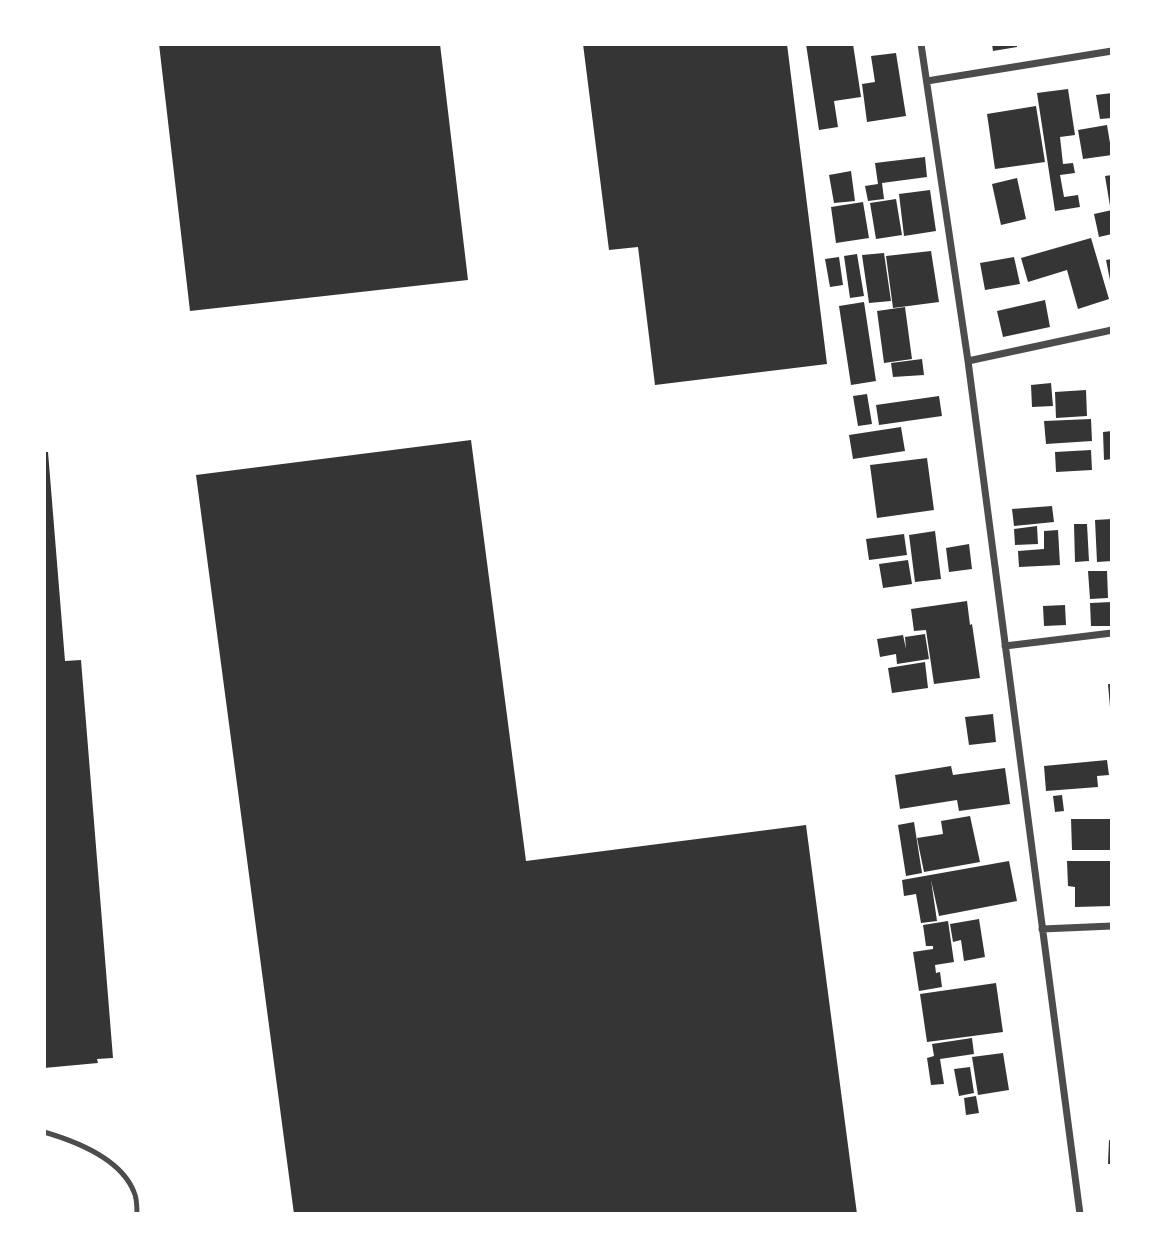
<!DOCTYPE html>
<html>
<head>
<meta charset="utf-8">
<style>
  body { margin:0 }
  #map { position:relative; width:1156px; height:1258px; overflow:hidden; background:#fff; font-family:"Work Sans",sans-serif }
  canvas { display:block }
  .frame { position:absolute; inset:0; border:46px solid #fff; pointer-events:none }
</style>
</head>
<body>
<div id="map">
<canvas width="1156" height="1258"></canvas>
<div class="frame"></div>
</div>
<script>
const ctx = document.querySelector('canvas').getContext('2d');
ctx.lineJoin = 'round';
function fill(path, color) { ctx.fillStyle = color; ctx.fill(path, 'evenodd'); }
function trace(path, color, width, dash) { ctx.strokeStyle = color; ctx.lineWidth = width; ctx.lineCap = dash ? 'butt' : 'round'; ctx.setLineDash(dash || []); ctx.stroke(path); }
const building = new Path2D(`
  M159,44h281l28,236 -278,31z
  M583,44h204l40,320 -172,21 -17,-138 -29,3z
  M806,44h47l8,53 -27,4 4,26 -19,3z
  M992,44h25v3l-24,4z
  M896,53l10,63 -39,6 -5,-38 13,-2 -4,-26z
  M1068,89l7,46 -15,2 3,27 10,-1 2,10 -15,2 4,22 14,-2 2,12 -25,4 -18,-118z
  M1112,93v25l-12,1 -4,-24z
  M1036,106l9,56 -50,7 -8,-55z
  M1107,125l5,30 -29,4 -5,-29z
  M925,157l2,20 -45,6 2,16 -16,2 -3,-15 13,-2 -3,-21z
  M851,171l4,30 -21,2 -5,-28z
  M1112,175v31h-2l-5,-30z
  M1017,178l9,41 -25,6 -9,-41z
  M930,190l6,41 -32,5 -5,-42z
  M896,199l6,36 -26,4 -6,-36z
  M863,202l6,36 -33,5 -5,-36z
  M1112,210v24l-13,3 -5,-23z
  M1091,238l18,61 -31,10 -11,-39 -39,12 -7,-24z
  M931,251l8,51 -46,6 -7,-52z
  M884,253l7,48 -22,2 -7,-48z
  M857,254l7,42 -14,2 -6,-42z
  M839,257l4,28 -13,2 -5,-28z
  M1014,257l6,27 -35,6 -5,-27z
  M1112,259v26h-1l-5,-25z
  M1045,300l5,27 -47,10 -6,-26z
  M864,302l12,79 -25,4 -12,-79z
  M905,307l7,52 -28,4 -7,-52z
  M922,359l2,16 -31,2 -2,-14z
  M1051,383l2,23 -21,1 -1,-22z
  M1086,390l1,26 -31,2 -1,-26z
  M867,394l5,30 -14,2 -5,-30z
  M939,396l3,20 -63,9 -3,-20z
  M1091,419l1,22 -46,3 -2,-23z
  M901,427l4,24 -52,8 -4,-24z
  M1112,431v28l-8,1 -1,-28z
  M471,440l55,421 280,-36 51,389h-563l-98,-739z
  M1091,450l1,20 -36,2 -1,-20z
  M44,452h4l17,209 16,-1 32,398 -16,1 1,4 -54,5z
  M927,458l7,52 -57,8 -7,-53z
  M1052,506l2,16 -40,4 -2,-17z
  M1112,519v42l-15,1 -2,-42z
  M1074,524h13l2,37 -14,1z
  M1037,526l1,18 -23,1 -1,-16z
  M1058,530l2,35 -41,2 -1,-16 26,-2v-18z
  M935,531l6,48 -26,3 -6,-47z
  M904,534l3,21 -38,5 -3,-21z
  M969,544l3,25 -23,3 -3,-24z
  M908,560l4,24 -29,4 -4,-24z
  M1088,571h19l1,27 -18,1z
  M967,601l3,24 2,-1 8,54 -46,6 -8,-54 -12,1 -3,-22z
  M1112,602v24h-21l-1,-23z
  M1065,605l1,20 -22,1 -1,-20z
  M925,634l4,25 -32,5 -1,-10 -16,3 -3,-18 26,-4 3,14 -1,-12z
  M925,662l3,26 -36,5 -4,-25z
  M1108,684h4v23h-2z
  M993,714l3,28 -27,3 -4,-28z
  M1107,760l2,15 -12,1 1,11 -52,4 -2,-25z
  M951,766l2,9 52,-7 5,36 -51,7 -2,-11 -57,9 -5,-34z
  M1062,795l2,16 -9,1 -2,-16z
  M970,816l10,46 -56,10 -7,-34 26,-4 -2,-13z
  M1071,819h41v31h-40z
  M914,822l8,51 -16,3 -8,-51z
  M1009,861l8,40 -78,15 -8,-36 6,41 -16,2 -5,-29 -12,2 -2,-16z
  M1067,861h45v45l-37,1v-20l-7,-1z
  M979,919l6,38 -21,4 -3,-21 -8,2 -3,-18z
  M948,921l6,41 -19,3 1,8 4,-1 2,15 -23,4 -6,-39 20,-3v-3h-7l-3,-21z
  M996,983l7,49 -76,10 -7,-48z
  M972,1038l2,16 -34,5 4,25 -13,1 -4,-27 7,-2 -2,-12z
  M1003,1053l6,37 -31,5 -6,-38z
  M970,1067l4,26 -15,3 -5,-27z
  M976,1096l3,17 -13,2 -2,-17z
  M1109,1140l3,1v23h-4z`);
const service = new Path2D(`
  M44,1132c31,9 77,27 90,60 3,6 3,16 3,22`);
const minor = new Path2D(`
  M921,44l47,317 112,853
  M927,81l185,-30
  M968,361l144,-31
  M1005,646l107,-13
  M1042,929l70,-3`);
fill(building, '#353535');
trace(service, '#4c4c4c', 5);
trace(minor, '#4c4c4c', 7);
</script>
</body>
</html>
